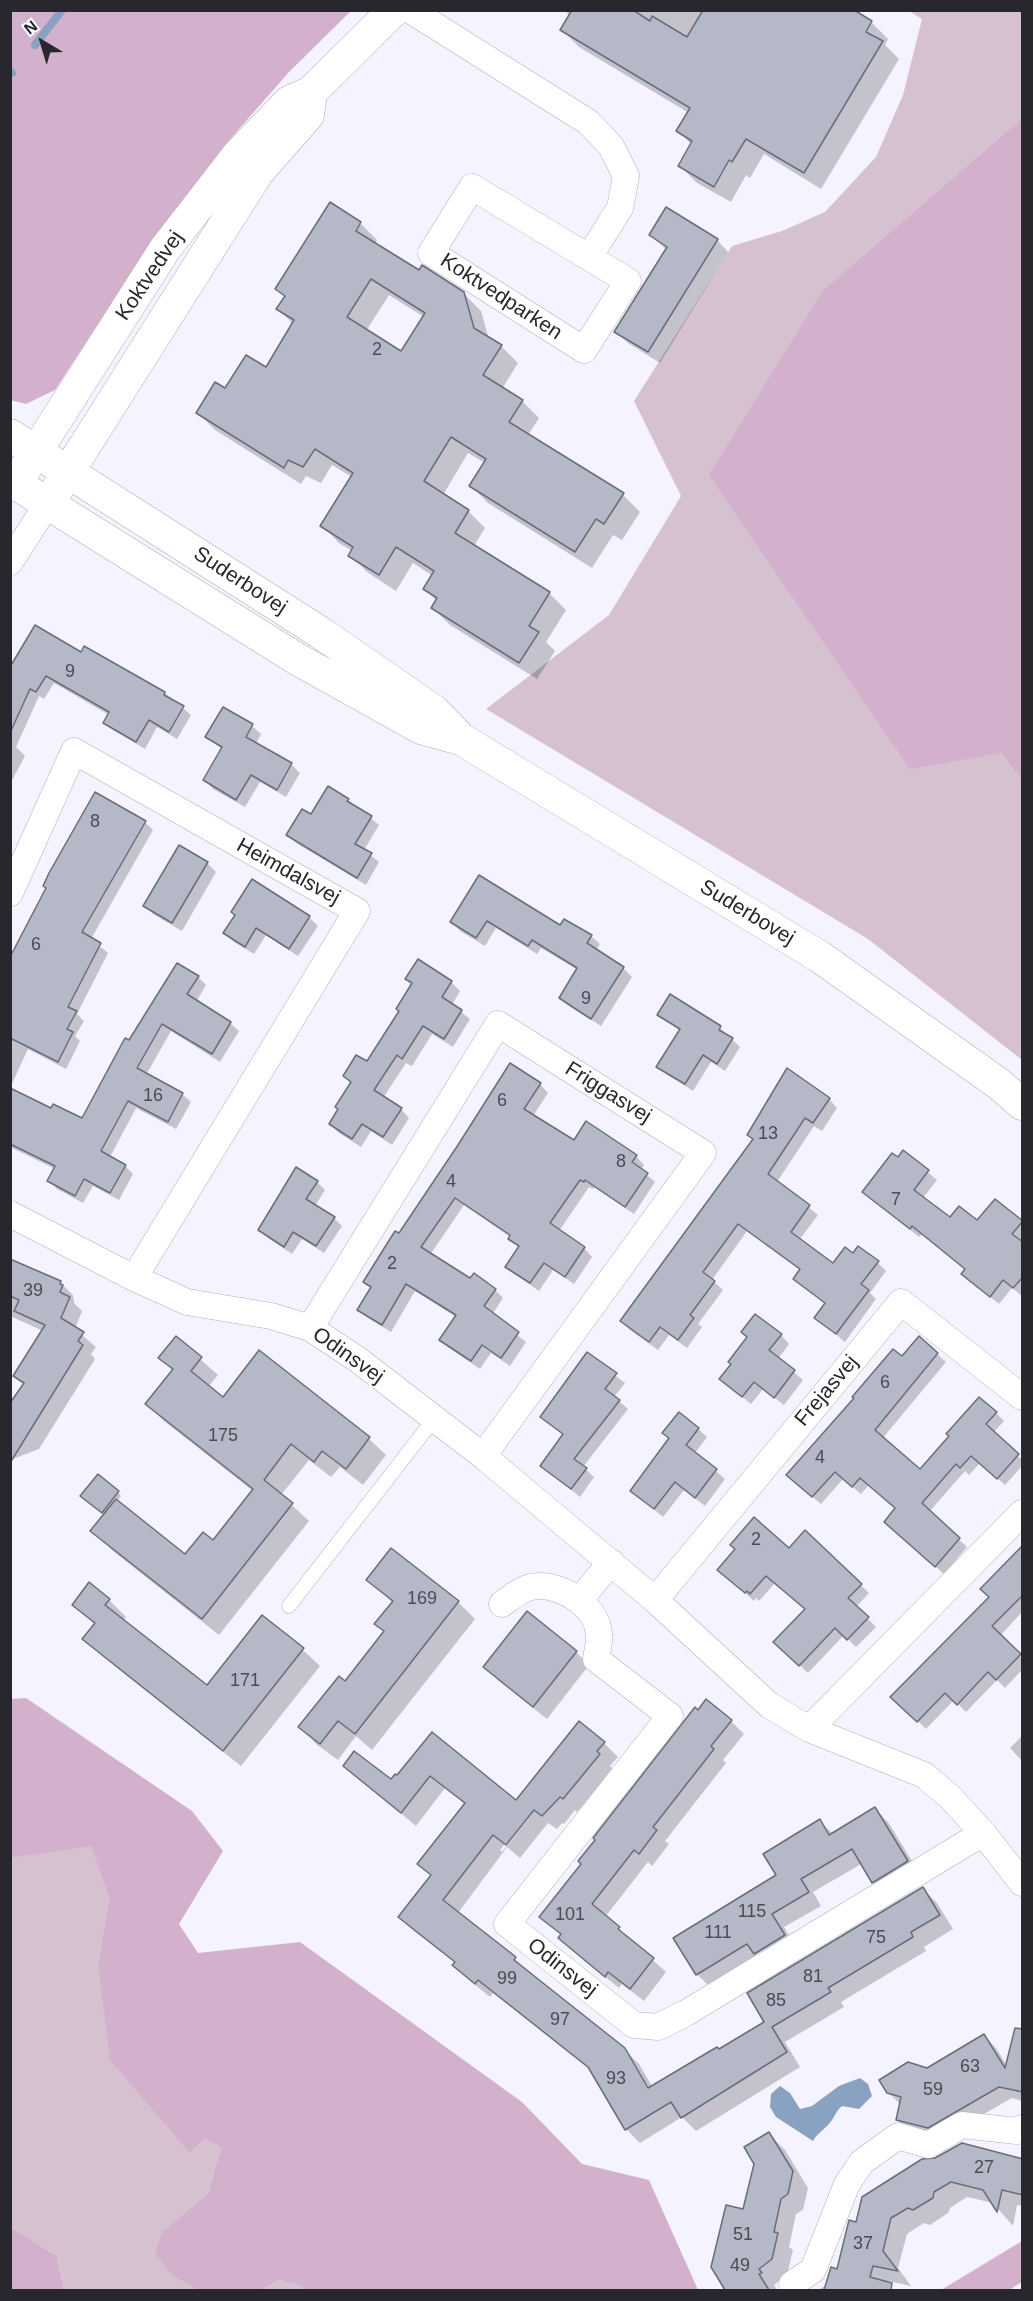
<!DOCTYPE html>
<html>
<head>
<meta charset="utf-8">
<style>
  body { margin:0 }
  #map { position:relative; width:1033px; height:2301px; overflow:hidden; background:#f5f3ff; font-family:Arial,sans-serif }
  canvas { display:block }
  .frame { position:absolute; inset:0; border:12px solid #28272d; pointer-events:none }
  .north { position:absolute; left:12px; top:12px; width:60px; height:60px; -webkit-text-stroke:4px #fff; paint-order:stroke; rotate:322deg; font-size:16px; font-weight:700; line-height:24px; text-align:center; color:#28272d }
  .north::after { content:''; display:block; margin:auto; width:21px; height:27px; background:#28272d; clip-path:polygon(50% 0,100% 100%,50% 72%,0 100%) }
</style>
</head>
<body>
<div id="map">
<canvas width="1033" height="2301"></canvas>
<div class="frame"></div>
<div class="north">N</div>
</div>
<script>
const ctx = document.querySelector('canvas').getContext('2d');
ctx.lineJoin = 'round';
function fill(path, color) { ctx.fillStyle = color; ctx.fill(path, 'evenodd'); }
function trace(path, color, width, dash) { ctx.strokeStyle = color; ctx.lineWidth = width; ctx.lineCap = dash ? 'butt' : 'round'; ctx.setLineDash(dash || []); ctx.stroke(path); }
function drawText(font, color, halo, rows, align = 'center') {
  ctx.font = font + ' Arial,sans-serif'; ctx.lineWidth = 4.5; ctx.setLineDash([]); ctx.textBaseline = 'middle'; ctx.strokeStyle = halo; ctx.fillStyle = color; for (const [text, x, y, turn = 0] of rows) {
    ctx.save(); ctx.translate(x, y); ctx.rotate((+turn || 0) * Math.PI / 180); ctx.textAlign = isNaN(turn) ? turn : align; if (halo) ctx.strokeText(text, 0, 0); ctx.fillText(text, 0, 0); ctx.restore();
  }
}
const green = new Path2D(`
  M909,11h113v107l-198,171 177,464 21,28v279l-154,-121 -382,-230 123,-94 72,-119 -47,-95 98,-155 50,-15 43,-19 51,-55 27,-62 19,-76z
  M91,1845l18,53 -11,66 92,189 15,-14 16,9 -13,45 -45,38 11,46 23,13h-133l-7,-34 -46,-29 -1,-369z
  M279,2280l22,6 4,4h-44z`);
const forest = new Path2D(`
  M10,11h341l-62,61 -64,73 -74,97 -96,148 -29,14 -16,-4z
  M1022,118v663l-21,-28 -91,16 -201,-294 115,-186z
  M26,1698l166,113 31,40 -44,73 19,29 102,-11 222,160 60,62 67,16 49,110h-393l-4,-4 -22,-6 -18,10h-64l-23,-13 -19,-24 8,-22 45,-38 13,-45 -16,-9 -15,14 -80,-93 -12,-96 11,-66 -18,-52 -80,12v-159z
  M11,2227l46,29 7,34h-53z
  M1022,2241v41l-13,8h-68z`);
const water = new Path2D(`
  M860,2078l8,6 4,12 -13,13 -17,-3c-8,7 -8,14 -15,20 -6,6 -10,8 -14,15l-37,-24 -6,-10 1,-13 9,-8 10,7 10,16 12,-3 27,-20z`);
const shadow = new Path2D(`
  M564,10h243l64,12 17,17 -3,6 14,14 -78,130 -57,-35 -14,24 -4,-3 -15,27 -34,-19 -17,-17 12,-21 -14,-14 11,-18 -110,-66 -17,-17 8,-14z
  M360,223l17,17 -2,4 45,28 43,21 18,18 8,28 12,7 17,17 -16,26 20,12 17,17 -11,17 95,60 17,17 -18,28 -9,-5 -21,33 -104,-65 -17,-17 14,-23 -17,-10 -25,42 25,16 17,17 -11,18 75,47 17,17 -20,32 9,9 -18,28 -87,-54 -17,-17 4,-7 -12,-12 8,-13 -20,-13 -17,28 -29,-19 -17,-17 2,-4 -13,-8 -17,-18 30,-48 -20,-12 -11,18 -15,-7 -5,8 -86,-54 -17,-17 27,-23 41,-21 27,-45 -15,-15 8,-12 -9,-8zM389,295l35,22 -22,36 -36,-22z
  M650,235l67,5 11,12 -68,111 -32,-20 -12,-11 51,-82z
  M81,654l84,39 26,22 -14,24 -20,-12 -12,22 -32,-19 -9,-8 5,-7 -55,-32 -10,16 -5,-3 -23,51 9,9 -15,28v-120l3,1z
  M224,709l28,17 9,8 -5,10 35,20 9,9 -14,24 -26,-15 -15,25 -32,-18 -8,-9 18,-30 -16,-13z
  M348,800l31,25 -15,25 15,12 -13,23 -70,-42 -8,-8 24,-19z
  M145,822l8,8 -62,109 17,14 -31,61 7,7 -9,15 5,5 -14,28 -38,-20 -18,39v-99z
  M207,863l9,9 -34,59 -29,-17 -8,-9z
  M479,877l81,50 31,9 9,8 -4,7 27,17 9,9 -31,49 -32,-20 -8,-8 17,-28 -37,-22 -4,6 -41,-26 -11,18 -25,-15 -8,-9z
  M309,917l9,9 -20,30 -32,-21 -12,19 -20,-12 -9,-9z
  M418,961l33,21 9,9 -8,14 18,14 -17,28 -21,-13 -20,32 -6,-3 -23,35 18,11 8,9 -17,27 -21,-14 -10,16 -22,-14 -9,-9 22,-41 -8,-7 24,-12 32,-52 13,-27 -6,-6z
  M198,977l8,8 -10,17 34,21 9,8 -19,31 -49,-31 -25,44 36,19 9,8 -15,27 -40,-21 -26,49 15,9 8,8 -14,26 -26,-14 -10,17 -26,-14 -8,-9 6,-11 -45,-22v-57l42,20 31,10 46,-78z
  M670,996l50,32 20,19 -15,24 -14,-9 -18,29 -27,-17 -8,-8 22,-35 -22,-17z
  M540,1084l8,9 -15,23 41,26 62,14 8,9 -3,5 14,12 -21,32 -40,-27 -1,2 -4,-2 -30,44 25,17 8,9 -18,27 -21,-14 -14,21 -23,-16 -9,-8 13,-19 -11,-10 1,-1 -46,-32 -34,50 41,25 24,10 8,8 -11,17 34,27 -16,24 -19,-13 -11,16 -31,-21 -8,-8 15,-23 -41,-26 -24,41 -23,-14 -9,-8 13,-21 -7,-7 34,-47z
  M829,1099l8,9 -15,23 -8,-5 -37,56 41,33 -19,25 34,25 21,-10 24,8 8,8 -16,22 6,6 -31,43 -29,-24 10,-14 -31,-25 6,-8 -54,-40 -35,49 11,10 -25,34 4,3 -15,21 -18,-13 -11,15 -28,-20 -9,-9 133,-181 -6,-5z
  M903,1152l34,28 -14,18 27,22 27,2 18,-21 27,22v17l-2,2 2,2v52l-10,-8 -13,16 -27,-22 -6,-12 -44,-36 -3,3 -55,-45z
  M317,1182l8,8 -10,16 19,12 8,8 -18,27 -22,-14 -10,15 -24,-16 -8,-8z
  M10,1262l50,20 13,13 1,8 8,8 -7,18 21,18 -5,7 4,5 -56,90 -29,11 14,-75 -9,-9 28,-45 -33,-15z
  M781,1335l8,9 -11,15 25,21 -19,25 -21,-16 -12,15 -30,-25z
  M176,1338l42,37 -10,12 15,12 37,-47 109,87 17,16 -23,30 -23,-18 -9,10 -22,-17 -28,35 28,26 -90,114 -106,-84 -17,-17 9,-19 -19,-15 32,-8 3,4 -4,6 68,54 28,-14 40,-51 -89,-70 -17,-17 26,-33 -13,-13z
  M919,1338l27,24 -64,77 38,32 76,-58 8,8 -11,12 29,27v6l-17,19 -25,-22 -11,12 -4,-4 -36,41 38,35 -23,27 -50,-44 3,-21 -28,-24 -8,9 -18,-15 -22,25 -25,-21z
  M587,1354l38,29 -11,14 14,12 -45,58 11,10 -14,20 -38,-31 22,-31 -22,-19z
  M698,1429l9,8 -12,16 30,26 -20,27 -21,-16 -21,27 -31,-26z
  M805,1532l64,61 -13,14 20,20 -20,20 -12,-12 -36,38 -33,-31 31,-33 -31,-26 -16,18 -3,-3 -2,3 -26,-23 61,-28z
  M1022,1547v65l-22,24 22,22v12l-17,18 -8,-8 -31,32 -12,-12 -28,29 -33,-32 98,-100z
  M391,1550l67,52 17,17 -103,131 -16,-14 -18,24 -22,-16 -16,-17 45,-44 40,-51 -9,-8 17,-21 -25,-24z
  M109,1600l17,17 -3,4 84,66 55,-70 41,33 17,16 -79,100 -140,-111 -17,-16 11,-14 -21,-21z
  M576,1652l13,13 -42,54 -49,-39 -13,-13z
  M731,1721l13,13 -21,26 3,3 -61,78 4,3 -17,22 -4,-4 -43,55 61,55 -22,29 -22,-17 -3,4 -46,-37 -13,-13 2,-3 -21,-18z
  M432,1734l84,68 88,-59 14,14 -8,9 3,3 -36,43 -2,-2 -11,14 -2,-1 -5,6 -9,-6 -28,35 -13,-11 -49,66 166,136 15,15 14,24 114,-65 156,-134 14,14 16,26 -29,18 2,4 -85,51 3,5 -59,35 15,25 -104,64 -14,-14 -42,26 -14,-14 -33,-57 -100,-79 -3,4 -22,-18 -14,-14 2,-2 -42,-32 -14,-14 32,-40 -13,-13 47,-59 -21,-17 -29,38 -71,-60 46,15zM530,1812l2,2 -30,38 -2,-2z
  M1022,1736v25l-12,-13z
  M875,1809l13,13 32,52 -33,21 -13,-13 -11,-19 -50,29 8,14 -37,21 13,22 -87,38 -13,-13 123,-153 13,13z
  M1022,2033v68l-10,-3 -72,41 -31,-7 -12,-13 4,-14 -13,-13 96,-56 12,12 11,18z
  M769,2134l16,16 23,38 -5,22 -7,4 -7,33 4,3 -6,25 -13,10 3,5h-51l-13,-23 31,-56z
  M1022,2153v53l-5,-1 -4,21 -20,-23 -26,-6 -17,11 -2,5 -18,12 -6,-2 -17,11 -9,34 13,18 -23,-5 -2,9h-68l10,-6 10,-13 19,-47 6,-26 158,-38z`);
const stream = new Path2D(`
  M35,45l27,-35
  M10,74l2,-1`);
const building = new Path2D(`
  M572,10h61l17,11 2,-5 35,21 16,-27h151l18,11 -6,11 17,9 -79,132 -58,-34 -14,23 -3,-2 -15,27 -36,-21 14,-25 -16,-10 14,-23 -130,-78z
  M330,202l31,20 -5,9 63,39 3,-5 42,27 10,36 28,17 -19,30 40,25 -14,22 115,71 -20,31 -8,-5 -21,33 -106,-66 17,-27 -35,-22 -27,44 45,29 -14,23 95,59 -21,34 10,6 -20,31 -88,-55 6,-10 -14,-9 11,-18 -38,-24 -17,28 -31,-19 5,-9 -33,-21 33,-53 -38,-24 -12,18 -15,-7 -4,8 -88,-55 19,-31 10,6 21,-33 20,12 28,-47 -18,-11 9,-13 -10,-7zM371,279l54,34 -24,38 -54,-34z
  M666,207l52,32 -70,113 -34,-20 53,-85 -18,-12z
  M35,625l46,27 3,-6 81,46 -1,3 20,11 -15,26 -20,-12 -13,22 -33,-19 6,-11 -63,-36 -10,16 -6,-3 -20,44v-66z
  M223,707l30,17 -7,13 46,26 -15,27 -26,-15 -15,25 -33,-20 19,-33 -17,-10z
  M328,786l21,13 -2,2 25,15 -17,28 17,9 -15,25 -71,-43 16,-26 9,5z
  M95,792l51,29 -64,111 19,11 -33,64 9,4 -10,18 6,3 -15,30 -48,-24v-81l36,-69 -3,-2 6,-13z
  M179,845l29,17 -36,61 -29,-17z
  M479,875l81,50 4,-6 28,16 -5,8 37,24 -33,52 -32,-21 18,-30 -45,-28 -4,6 -41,-25 -11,17 -26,-16z
  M252,879l58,37 -21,33 -33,-21 -11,19 -22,-14 12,-18 -4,-3z
  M418,959l34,22 -10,16 20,13 -18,29 -21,-13 -21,33 -5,-4 -23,35 28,18 -19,29 -21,-13 -10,15 -23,-15 9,-15 -3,-2 16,-25 -8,-6 13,-21 11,6 32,-50 -3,-2 16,-26 -7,-4z
  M177,963l22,13 -12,18 44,28 -19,32 -50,-30 -25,44 46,25 -15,29 -40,-21 -27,50 25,14 -16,28 -26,-14 -9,17 -28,-15 8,-15 -45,-22v-56l41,20 2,-4 29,14 43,-80 4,2z
  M670,994l51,32 -2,4 14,8 -16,26 -14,-9 -18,29 -29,-17 24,-38 -23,-14z
  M510,1063l31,20 -17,26 50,31 12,-19 51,34 -5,7 16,11 -23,34 -40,-27 -1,2 -4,-2 -30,43 35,24 -20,30 -21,-14 -14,20 -25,-16 14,-21 -11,-7 2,-4 -55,-37 -34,49 49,31 4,-5 22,16 -12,17 35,26 -18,26 -19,-13 -11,16 -32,-21 17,-25 -50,-31 -24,41 -25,-15 14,-23 -8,-5 32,-51 4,2 59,-88z
  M787,1068l43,30 -17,25 -8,-5 -37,56 42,31 -19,27 42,31 12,-16 8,6 5,-7 21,15 -18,23 8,6 -33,44 -22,-16 11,-15 -32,-24 7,-10 -62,-45 -35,48 12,9 -25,34 4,3 -16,22 -18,-13 -11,15 -29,-21 133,-182 -6,-4z
  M903,1150l26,20 -15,20 36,27 9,-11 18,14 18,-21 28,22 -11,13 11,8v35l-10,11 -10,-8 -13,17 -29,-23 4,-5 -53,-43 -2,3 -48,-37 30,-39 6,4z
  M296,1167l22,14 -12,18 29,18 -19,29 -23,-14 -9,15 -26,-17z
  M10,1259l51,22 -1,3 3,1 -3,7 10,5 -9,21 23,14 -6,9 5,4 -73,118v-60l14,-20 -11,-7 32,-51 -31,-14 5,-11 -9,-4z
  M755,1314l27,20 -13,16 26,20 -21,28 -20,-16 -12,15 -23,-18 12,-15 -3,-2 19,-25 -6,-5z
  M176,1336l26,21 -11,14 32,26 36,-47 111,87 -24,32 -24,-18 -8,11 -23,-18 -27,36 29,23 -91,116 -112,-88 26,-32 69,55 18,-22 10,8 40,-51 -108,-85 28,-35 -15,-11z
  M919,1336l19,17 -63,77 45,39 29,-33 -3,-2 33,-37 18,15 -11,12 33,30 -22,25 -26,-23 -11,12 -4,-4 -34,39 38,35 -25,29 -51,-45 11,-14 -35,-30 -8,9 -17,-15 -23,25 -26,-22 68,-77 -2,-1 41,-48 9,7z
  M587,1352l30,21 -12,16 15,11 -46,59 13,9 -16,21 -31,-23 23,-32 -23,-17z
  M679,1412l20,16 -13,17 31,24 -22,29 -20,-16 -21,27 -24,-18 39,-53 -7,-5z
  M98,1474l21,17 -17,22 -22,-17z
  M754,1517l35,31 16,-18 57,54 -14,14 21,19 -22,23 -12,-12 -36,38 -26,-24 32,-33 -39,-33 -16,18 -3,-3 -2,2 -28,-23 18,-21 -5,-4z
  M1023,1545v50l-31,31 29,28 -25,26 -8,-8 -31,33 -12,-12 -28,29 -27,-25 99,-100 -9,-8z
  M391,1548l68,53 -104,133 -17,-13 -18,23 -22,-17 41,-51 6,5 39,-50 -10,-7 19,-23 -27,-21z
  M89,1582l21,17 -5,6 102,80 55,-70 42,33 -81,103 -141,-112 13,-16 -23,-18z
  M527,1611l50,40 -44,56 -50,-40z
  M706,1699l26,21 -21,26 3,3 -61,78 4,3 -18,24 -5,-4 -42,54 28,23 -2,2 36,29 -24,31 -22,-17 -3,5 -47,-39 3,-4 -22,-17 42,-53 -3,-3 17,-21 -2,-2 102,-131 3,3z
  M579,1721l26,21 -8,9 3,3 -37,45 -3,-2 -18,19 -8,-6 -28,35 -13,-10 -50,65 73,57 -2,3 111,88 23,40 69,-41 2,2 45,-27 -17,-29 176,-106 17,28 -29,17 2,5 -85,51 3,4 -59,35 15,25 -106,66 -10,-16 -46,28 -37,-63 -110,-87 -3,4 -23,-19 3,-3 -57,-45 33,-42 -14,-11 48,-61 -35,-27 -29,37 -58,-47 11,-15 37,28 4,-5 2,1 35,-43 84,68z
  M875,1807l33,54 -36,22 -20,-34 -51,30 8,13 -37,22 13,21 -31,19 -7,-10 -51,31 -23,-37 103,-63 -13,-21 57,-35 9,16z
  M1015,2028l8,1v63l-24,-5 -71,41 -32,-8 5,-23 -14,-4 -8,-13 29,-18 19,6 57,-34 21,34z
  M769,2132l24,39 -5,23 -7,5 -7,33 4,1 -6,26 -13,10 3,4 -3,1 10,16h-44l-14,-23 15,-62 17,4 11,-45 -10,-17z
  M962,2143l61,16v36l-21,-5 -5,22 -14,-22 -32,-8 -17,10 -1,6 -20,12 -5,-2 -17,10 -8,33 15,20 -25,-5 -3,11 22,6 -1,7h-67l7,-23 6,2 12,-49 7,2 6,-25 60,-38 13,-1z`);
const service = new Path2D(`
  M289,1606l145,-187`);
const minor = new Path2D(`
  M410,10l178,112 23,24 15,30 -6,32 -31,49
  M472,187l156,94 -44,69 -153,-97z
  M10,562l38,-59
  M10,893l64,-142 283,160 -223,367
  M10,1214l124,64 53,24 84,14 39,12 47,31 126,97 172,144 114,105 40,24 115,46 26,22 33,36 39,50
  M310,1328l188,-304 205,129 -220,303
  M655,1600l246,-298 121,95
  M579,1601l32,-39
  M502,1604c11,-8 22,-18 37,-18 26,0 59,22 60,49 1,8 -2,16 -3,24l74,57 -163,208 127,101 24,2 28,-14 297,-180
  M809,1729l213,-216
  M792,2284l21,-14 34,-86 15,-22 36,-26 30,9 34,-20 55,6 5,-3`);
const tertiary = new Path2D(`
  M10,435l311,198 113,78 27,28 359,218 179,127 23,20
  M10,480l287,179 124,69 36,10
  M16,483l149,-234 73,-94 51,-53 22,-10 83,-82
  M58,488l200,-316 50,-57 3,-23`);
const numberNames = [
  ["2",377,350],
  ["9",70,672],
  ["8",95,822],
  ["6",36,945],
  ["9",586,999],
  ["16",153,1096],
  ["6",502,1101],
  ["13",768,1134],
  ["8",621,1162],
  ["4",451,1182],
  ["7",896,1200],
  ["2",392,1264],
  ["39",33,1291],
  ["6",885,1383],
  ["175",223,1436],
  ["4",820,1458],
  ["2",756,1540],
  ["169",422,1599],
  ["171",245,1681],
  ["115",752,1912],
  ["101",570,1915],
  ["111",718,1933],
  ["75",876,1938],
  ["81",813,1977],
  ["99",507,1979],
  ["85",776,2001],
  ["97",560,2020],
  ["63",970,2067],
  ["93",616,2079],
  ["59",933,2090],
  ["27",984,2168],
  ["51",743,2235],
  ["37",863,2244],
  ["49",740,2266]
];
const streetNames = [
  ["Koktvedvej",150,276,-56],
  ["Koktvedparken",501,297,33],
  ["Suderbovej",240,581,33],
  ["Heimdalsvej",288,872,29],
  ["Suderbovej",747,913,31],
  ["Friggasvej",608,1093,32],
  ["Odinsvej",348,1356,35],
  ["Frejasvej",827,1391,-50],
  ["Odinsvej",562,1968,38]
];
fill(green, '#d6c1d1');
fill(forest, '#d3b1cd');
fill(water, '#8aa2c2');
fill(shadow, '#0003');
trace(stream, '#8aa2c2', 8);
fill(building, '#b5b8c7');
trace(building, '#6a6d7a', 1.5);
trace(service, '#b0aebc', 15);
trace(minor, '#b0aebc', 27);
trace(tertiary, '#b0aebc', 33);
trace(service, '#fff', 14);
trace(minor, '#fff', 26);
trace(tertiary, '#fff', 32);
drawText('18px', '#4b4b54', null, numberNames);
drawText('21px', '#28272d', '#fff', streetNames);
</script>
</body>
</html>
